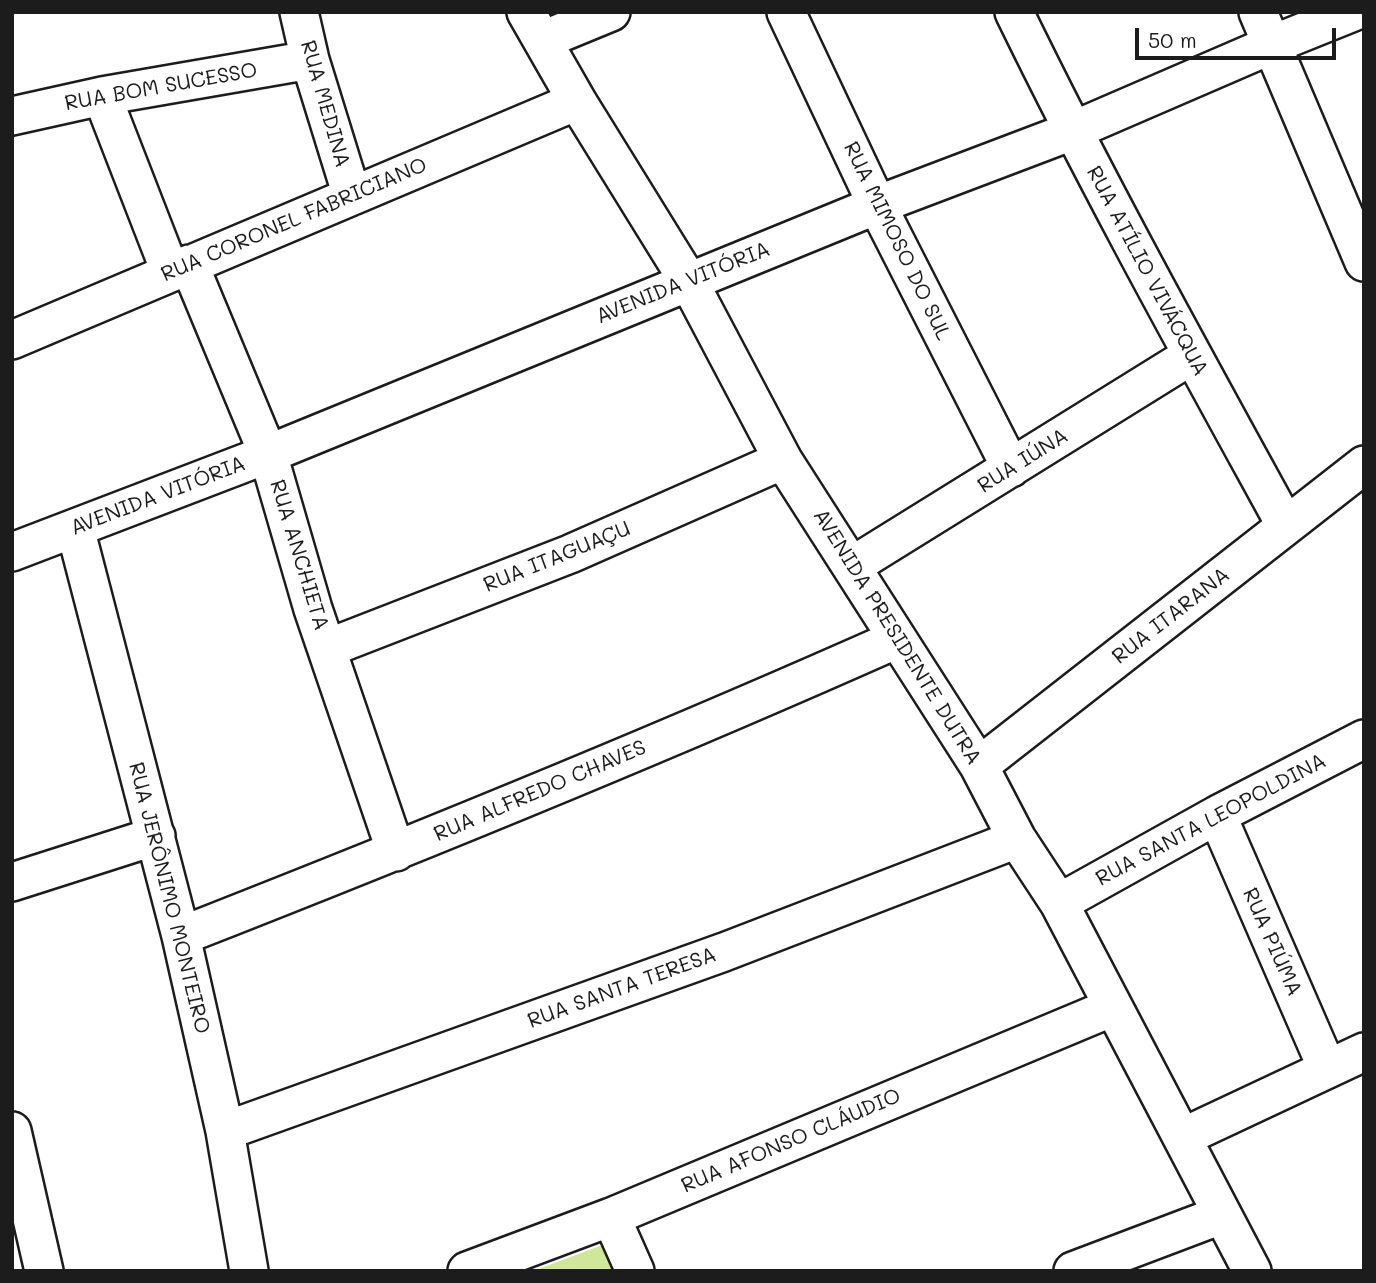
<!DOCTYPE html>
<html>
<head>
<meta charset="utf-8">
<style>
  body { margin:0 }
  #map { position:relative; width:1376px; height:1283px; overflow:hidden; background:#fff; font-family:Mali,sans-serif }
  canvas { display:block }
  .frame { position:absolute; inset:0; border:14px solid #1c1c1c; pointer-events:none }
  .scale { position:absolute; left:1135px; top:28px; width:201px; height:32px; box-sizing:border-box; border:4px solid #1c1c1c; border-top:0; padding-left:9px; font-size:21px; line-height:24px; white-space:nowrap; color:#1c1c1c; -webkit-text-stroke:5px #fff; paint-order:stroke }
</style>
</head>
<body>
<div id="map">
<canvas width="1376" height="1283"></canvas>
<div class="frame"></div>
<div class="scale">50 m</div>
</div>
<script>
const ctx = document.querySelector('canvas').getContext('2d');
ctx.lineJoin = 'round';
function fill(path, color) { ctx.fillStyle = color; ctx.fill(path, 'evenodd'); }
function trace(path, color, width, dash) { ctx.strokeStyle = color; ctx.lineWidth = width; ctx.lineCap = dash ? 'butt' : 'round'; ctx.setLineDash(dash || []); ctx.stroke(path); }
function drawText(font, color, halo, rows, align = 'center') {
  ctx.font = font + ' Mali,sans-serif'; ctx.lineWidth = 7; ctx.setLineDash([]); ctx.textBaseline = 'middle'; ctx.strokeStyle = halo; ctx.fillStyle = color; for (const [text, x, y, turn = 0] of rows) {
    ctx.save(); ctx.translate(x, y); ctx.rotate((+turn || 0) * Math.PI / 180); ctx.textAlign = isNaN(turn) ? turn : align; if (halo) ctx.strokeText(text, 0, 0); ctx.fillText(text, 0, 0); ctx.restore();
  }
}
const green = new Path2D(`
  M613,1241l11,30h-91z`);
const minor = new Path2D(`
  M299,12l11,48 42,136
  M526,12l51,89 112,181 94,178 196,306 38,73 42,64 193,368
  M786,12l91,193 134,263
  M1014,12c85,175 179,344 272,514
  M1258,12l106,250
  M543,40l68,-28
  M102,96l68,175
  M12,116l90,-20 208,-36
  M189,264l79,190 45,155 83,243
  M12,340l565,-239
  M75,528l106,408 44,195 24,140
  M12,552l256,-98 609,-249 195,-74 199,-86 82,-33
  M852,566l340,-211
  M328,648l242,-94 213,-94
  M979,766l385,-301
  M1217,815l110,253
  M12,882l144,-46
  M1059,903l158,-88 147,-76
  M181,936c240,-94 480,-192 716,-297
  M12,1131l32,140
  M225,1131l499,-179 293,-113
  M1183,1137l181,-85
  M611,1217l24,54
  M467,1271l144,-54 502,-210
  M1073,1271l148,-56`);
const streetNames = [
  ["RUA BOM SUCESSO",161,87,-10],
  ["RUA MEDINA",325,104,74],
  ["RUA CORONEL FABRICIANO",294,220,-23],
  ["RUA MIMOSO DO SUL",897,241,64],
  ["RUA ATÍLIO VIVÁCQUA",1147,271,62],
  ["AVENIDA VITÓRIA",683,283,-22],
  ["RUA IÚNA",1023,461,-32],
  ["AVENIDA VITÓRIA",158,496,-21],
  ["RUA ANCHIETA",299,555,73],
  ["RUA ITAGUAÇU",557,557,-22],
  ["RUA ITARANA",1171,616,-38],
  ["AVENIDA PRESIDENTE DUTRA",897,637,58],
  ["RUA ALFREDO CHAVES",540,791,-23],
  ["RUA SANTA LEOPOLDINA",1211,820,-28],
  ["RUA JERÔNIMO MONTEIRO",169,898,76],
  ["RUA PIÚMA",1272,942,66],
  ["RUA SANTA TERESA",622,988,-20],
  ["RUA AFONSO CLÁUDIO",791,1141,-23]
];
fill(green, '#d0e69b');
trace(minor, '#1c1c1c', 42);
trace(minor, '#fff', 37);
drawText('21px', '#1c1c1c', '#fff', streetNames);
</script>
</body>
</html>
